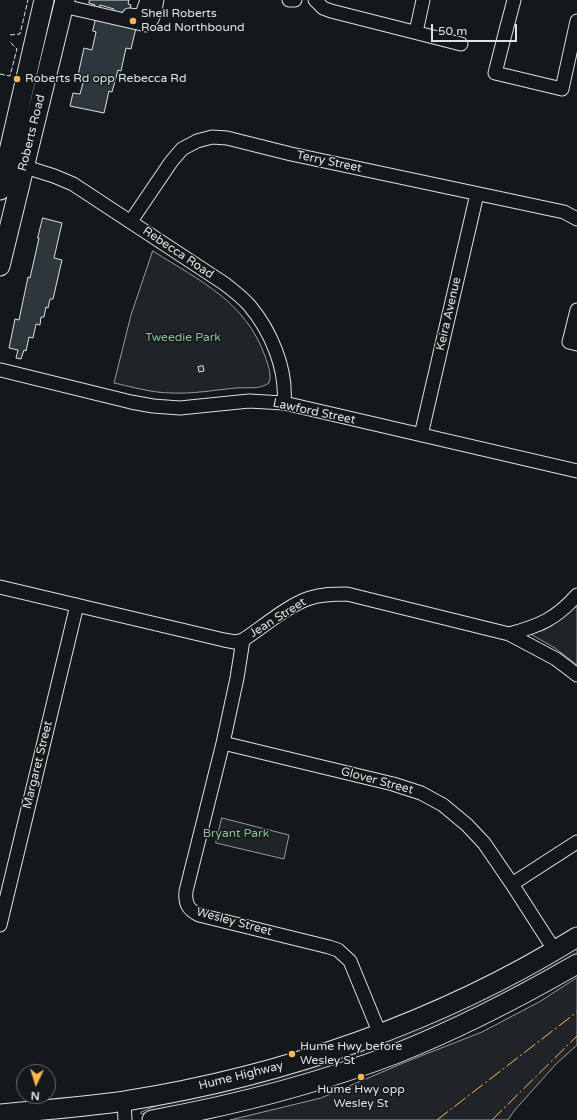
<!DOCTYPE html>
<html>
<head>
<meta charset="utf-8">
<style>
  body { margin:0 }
  #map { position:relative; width:577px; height:1120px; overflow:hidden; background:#14181c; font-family:"Varela Round",sans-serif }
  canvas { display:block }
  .north { position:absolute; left:16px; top:1064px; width:40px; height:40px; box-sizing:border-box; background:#14181c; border:1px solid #626a69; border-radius:50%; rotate:184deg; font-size:11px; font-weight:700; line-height:16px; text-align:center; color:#d8e6dc }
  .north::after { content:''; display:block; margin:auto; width:14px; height:18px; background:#ffb74d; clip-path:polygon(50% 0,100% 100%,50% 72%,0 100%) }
  .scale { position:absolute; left:431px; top:24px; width:86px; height:18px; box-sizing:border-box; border:2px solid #d8e6dc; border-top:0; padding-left:5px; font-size:12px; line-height:14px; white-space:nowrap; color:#d8e6dc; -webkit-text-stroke:3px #14181c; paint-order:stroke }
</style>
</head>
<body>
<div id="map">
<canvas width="577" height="1120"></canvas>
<div class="north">N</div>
<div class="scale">50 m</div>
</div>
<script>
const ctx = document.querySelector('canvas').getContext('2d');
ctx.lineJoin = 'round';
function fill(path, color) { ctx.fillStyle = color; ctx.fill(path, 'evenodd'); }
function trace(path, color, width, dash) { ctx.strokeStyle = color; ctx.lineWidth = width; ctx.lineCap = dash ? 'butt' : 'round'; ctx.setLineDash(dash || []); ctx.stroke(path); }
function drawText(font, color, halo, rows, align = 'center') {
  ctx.font = font + ' "Varela Round",sans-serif'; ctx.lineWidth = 3; ctx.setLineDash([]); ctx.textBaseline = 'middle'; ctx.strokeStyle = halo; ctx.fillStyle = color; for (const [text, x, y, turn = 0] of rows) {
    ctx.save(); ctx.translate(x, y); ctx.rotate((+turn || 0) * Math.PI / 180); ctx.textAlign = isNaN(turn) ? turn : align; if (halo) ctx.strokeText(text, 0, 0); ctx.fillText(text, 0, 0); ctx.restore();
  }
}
const green = new Path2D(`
  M153,251c47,30 92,50 112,105 3,9 7,18 4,27 -10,7 -21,4 -33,5 -21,2 -43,6 -64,5 -20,0 -39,-6 -58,-10l17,-68z
  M577,606v59l-22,-17 -23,-13 1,-2 11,-3 7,-4z
  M222,818l67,17 -5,24 -68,-16z
  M577,947v8c-65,37 -132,72 -202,97 -76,28 -155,47 -234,62v-2l19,-8 69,-15z
  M577,978v67l-21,19 -42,47 -6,9h-278l91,-22 87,-37 74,-29 57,-30z`);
const building = new Path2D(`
  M90,0h39l-1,4 3,1 -3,14 -16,-4 2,-6 -14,-4 -1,6 -6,-1 2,-5 -6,-2z
  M96,19l40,9 -5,21 -5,-1 -5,23 -3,-1 -6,22 -3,-1 -5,22 -34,-7 3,-13 7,1 5,-18 -7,-1 6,-27 8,2 4,-18 -3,-1z
  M43,218l19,5 -8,35 8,2 -9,39h-3l-2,9 -2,-1 -2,10h-3l-1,8 -4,-1 -3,14 -4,-1 -3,14 -2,-1 -3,9 -5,-1 2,-8 -9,-2 6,-29 4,1 9,-43 2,1 9,-40h-1z
  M203,366l1,5 -5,1 -1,-5z`);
const minor = new Path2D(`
  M289,0h6
  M315,0l8,8 8,3 130,33
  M514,0l-9,34 -10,39 67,16 15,-68
  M63,6l83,19c9,-4 9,-17 11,-25
  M129,15l7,1 6,-2 5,-14
  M416,32l7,-32
  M16,164l38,12 19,8 152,100c9,7 17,13 24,21 22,26 38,64 35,98
  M131,221l40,-59 11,-13 15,-8 15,-4 15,1 64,16 273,58 13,7
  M577,310l-8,32 8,2
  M1,370l130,32 22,4 27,2 69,-7 35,2 293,68
  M421,435l56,-241
  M0,587l224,53 11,2 8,-2c20,-13 45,-35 67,-42 12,-4 24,-4 37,-4l162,40 47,25 21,16
  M509,634c30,-8 47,-15 68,-39
  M243,640l-6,38 -14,65 -37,148c-1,12 1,18 13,24l130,32 9,3 12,11 30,73
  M223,743l170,41 28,9 22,12 24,20 17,18 28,41 43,67
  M512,884l65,-42
  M0,925l77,-320
  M124,1101l1,19`);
const highway = new Path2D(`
  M0,190l44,-190
  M0,266l65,-266
  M0,1114c42,-4 84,-7 125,-13 158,-25 315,-79 452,-164
  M152,1120c83,-15 164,-36 243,-66 63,-25 123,-56 182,-90`);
const fence = new Path2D(`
  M10,35l10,-1 8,-34
  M0,74l10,2 7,-27 -8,-8`);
const power = new Path2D(`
  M437,1120l140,-108
  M492,1120l85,-84`);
const markers = [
  [133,21,4,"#ffb74d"],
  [17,79,4,"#ffb74d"],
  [292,1054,4,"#ffb74d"],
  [361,1077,4,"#ffb74d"]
];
const poiNames = [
  ["Shell Roberts",141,14],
  ["Road Northbound",141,28],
  ["Roberts Rd opp Rebecca Rd",25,79],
  ["Hume Hwy before",300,1047],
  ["Wesley St",300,1061],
  ["Hume Hwy opp",361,1090,"center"],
  ["Wesley St",361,1104,"center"]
];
const streetNames = [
  ["Roberts Road",32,133,-76],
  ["Terry Street",329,162,12],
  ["Rebecca Road",178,253,34],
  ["Keira Avenue",449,314,-77],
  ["Lawford Street",314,412,12],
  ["Jean Street",278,618,-32],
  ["Margaret Street",38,765,-76],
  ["Glover Street",377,781,15],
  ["Wesley Street",234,922,15],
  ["Hume Highway",241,1076,-14]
];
const parkNames = [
  ["Tweedie Park",183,338],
  ["Bryant Park",236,834]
];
fill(green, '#202428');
trace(green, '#939e99', 1);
fill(building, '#2c363c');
trace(building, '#d8e6dc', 1);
trace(minor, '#d8e6dc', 15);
trace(highway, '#d8e6dc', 21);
trace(minor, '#14181c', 13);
trace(highway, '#14181c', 19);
trace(fence, '#d8e6dc', 1, [5, 2]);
trace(power, '#ffb74d', 1, [14, 3, 2, 3]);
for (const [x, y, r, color] of markers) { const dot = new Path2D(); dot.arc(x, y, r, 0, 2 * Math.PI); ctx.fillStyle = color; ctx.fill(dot); trace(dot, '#14181c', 1.5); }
drawText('12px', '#d8e6dc', '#14181c', poiNames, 'left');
drawText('12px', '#d8e6dc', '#14181c', streetNames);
drawText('12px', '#8ac095', '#14181c', parkNames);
</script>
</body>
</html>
